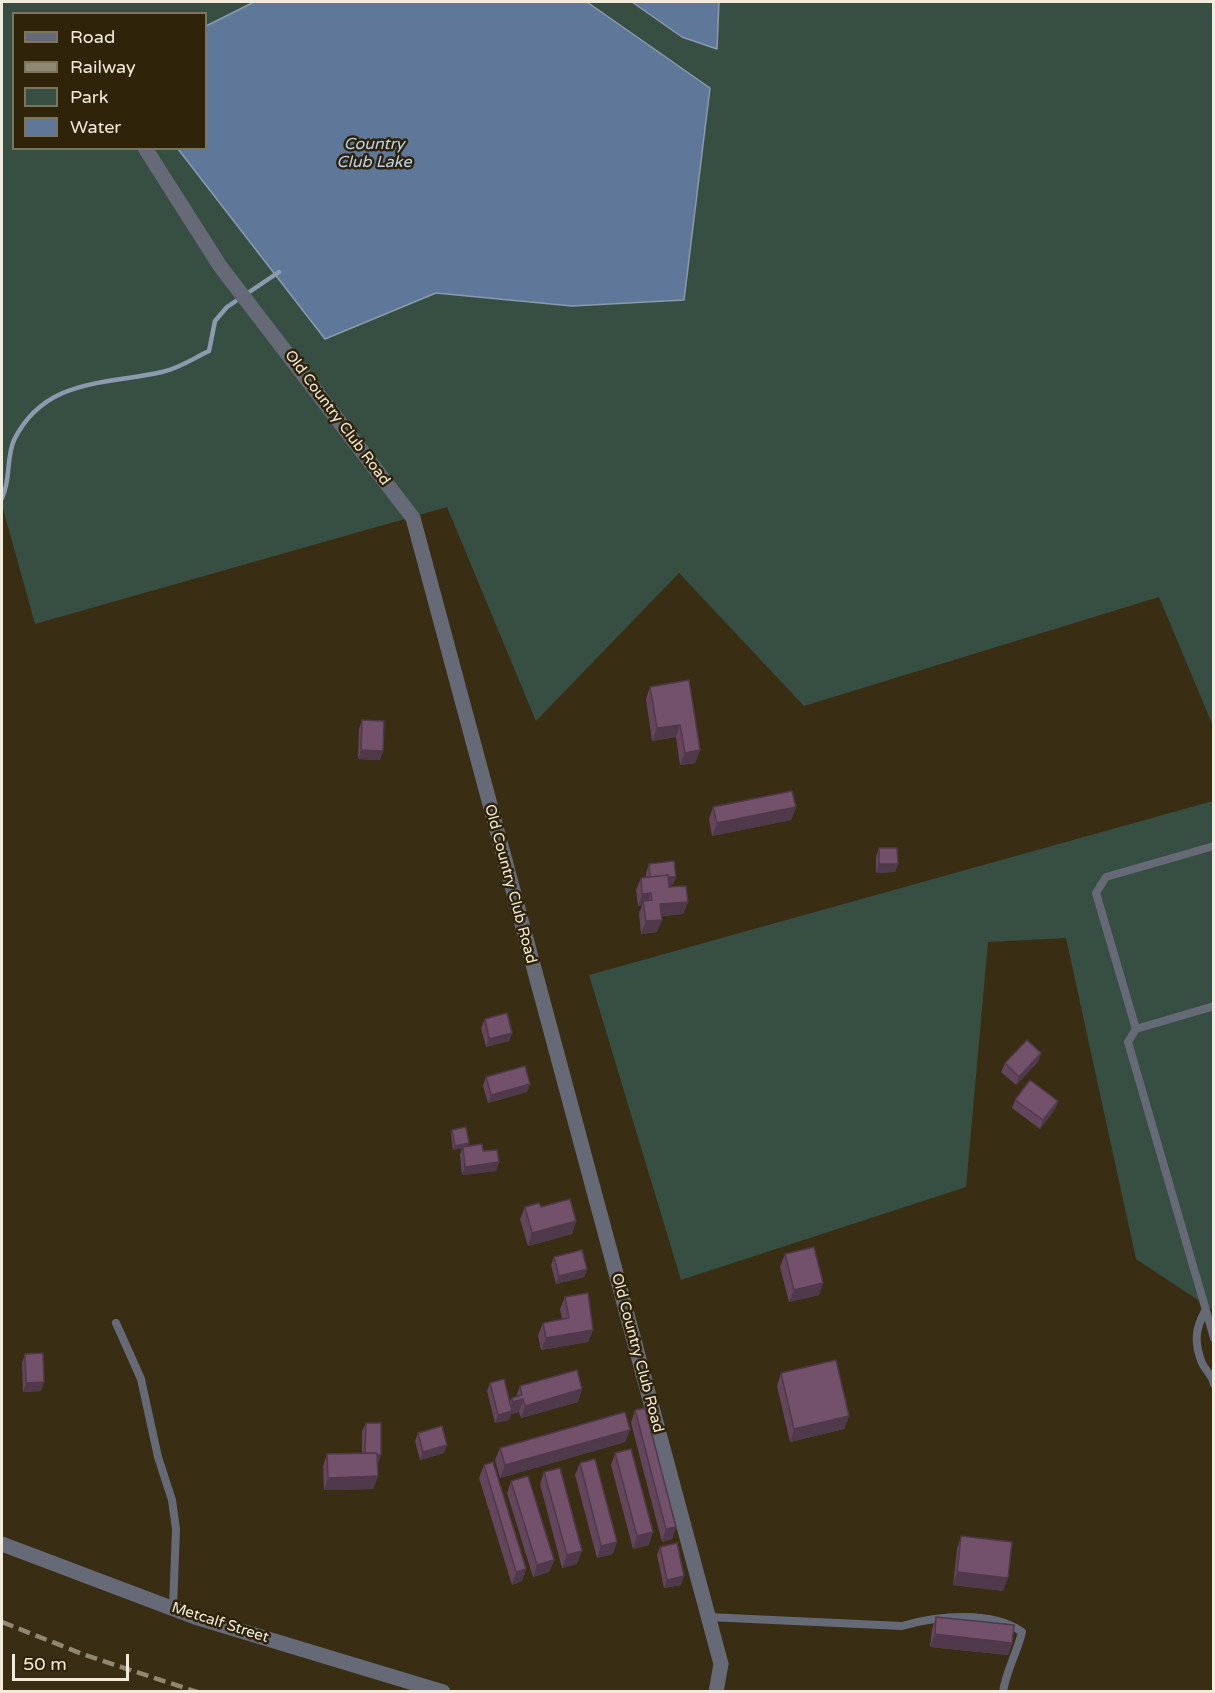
<!DOCTYPE html>
<html>
<head>
<meta charset="utf-8">
<style>
  body { margin:0 }
  #map { position:relative; width:1215px; height:1693px; overflow:hidden; background:#392e14; font-family:"Varela Round",sans-serif }
  canvas { display:block }
  .frame { position:absolute; inset:0; border:3px solid #f2ebdb; pointer-events:none }
  .legend { position:absolute; left:12px; top:12px; width:195px; height:138px; box-sizing:border-box; background:#2f240a; border:2px solid #7d745e; margin:0; padding:8px 10px; list-style:none; font-size:18px; color:#f2ebdb }
  .legend li { display:flex; align-items:center; gap:12px; height:30px }
  .legend b { width:30px; border:2px solid #7d745e }
  .scale { position:absolute; left:12px; top:1654px; width:117px; height:27px; box-sizing:border-box; border:3px solid #f2ebdb; border-top:0; padding-left:8px; font-size:18px; line-height:21px; white-space:nowrap; color:#f2ebdb; -webkit-text-stroke:4px #2f240a; paint-order:stroke }
</style>
</head>
<body>
<div id="map">
<canvas width="1215" height="1693"></canvas>
<div class="frame"></div>
<ul class="legend">
<li><b style="height:8px;background:#656a76"></b>Road</li>
<li><b style="height:8px;background:#918873"></b>Railway</li>
<li><b style="height:16px;background:#364f42"></b>Park</li>
<li><b style="height:16px;background:#5f7899"></b>Water</li>
</ul>
<div class="scale">50 m</div>
</div>
<script>
const ctx = document.querySelector('canvas').getContext('2d');
ctx.lineJoin = 'round';
function fill(path, color) { ctx.fillStyle = color; ctx.fill(path, 'evenodd'); }
function trace(path, color, width, dash) { ctx.strokeStyle = color; ctx.lineWidth = width; ctx.lineCap = dash ? 'butt' : 'round'; ctx.setLineDash(dash || []); ctx.stroke(path); }
function drawText(font, color, halo, rows, align = 'center') {
  ctx.font = font + ' "Varela Round",sans-serif'; ctx.lineWidth = 5; ctx.setLineDash([]); ctx.textBaseline = 'middle'; ctx.strokeStyle = halo; ctx.fillStyle = color; for (const [text, x, y, turn = 0] of rows) {
    ctx.save(); ctx.translate(x, y); ctx.rotate((+turn || 0) * Math.PI / 180); ctx.textAlign = isNaN(turn) ? turn : align; if (halo) ctx.strokeText(text, 0, 0); ctx.fillText(text, 0, 0); ctx.restore();
  }
}
const green = new Path2D(`
  M2,2h1211v724l-54,-129 -355,109 -125,-133 -143,148 -89,-214 -412,117 -33,-119zM14,14h192v134h-192z
  M1213,801v509l-77,-51 -70,-321 -78,4 -22,245 -285,93 -92,-305z`);
const water = new Path2D(`
  M254,2h333l123,86 -26,212 -112,6 -136,-13 -111,46 -147,-190 28,-1v-122z
  M632,2h87l-2,47 -35,-12z`);
const stream = new Path2D(`
  M2,498c9,-18 4,-40 12,-58 31,-62 90,-55 148,-68 16,-3 32,-14 47,-21l6,-30 12,-14 52,-35`);
const service = new Path2D(`
  M1214,1006l-78,23 -8,13 86,296
  M1136,1029l-40,-136 10,-16 108,-31
  M1205,1311c-10,18 -11,32 -3,52 4,8 10,12 12,21
  M116,1323l25,56 17,78 14,43 4,29 -3,79
  M708,1617l194,9c34,-10 90,-16 120,6 -5,21 -16,39 -19,60`);
const minor = new Path2D(`
  M145,148l75,118 193,252 308,1146 -5,28`);
const tertiary = new Path2D(`
  M2,1544l193,73 248,75`);
const rail = new Path2D(`
  M2,1622l83,33 112,37`);
const wall = new Path2D(`
  M650,687l50,63 -5,13 -15,2 -4,-28 -24,4 -6,-42z
  M362,720l21,31 -3,9 -22,-1 1,-30z
  M713,807h83l-5,13 -79,16 -3,-17z
  M879,848l19,16 -3,8 -19,1v-16z
  M649,864l24,21h-4v2l19,15 -5,12 -22,2 -4,16 -16,2 -2,-21 3,-7h-4l-2,-16 5,-12 5,-1v-4z
  M485,1019l27,14 -3,8 -23,6 -5,-19z
  M1041,1053l-3,9 -22,23 -15,-13 4,-9z
  M486,1077l44,7 -3,8 -39,11 -5,-17z
  M1015,1100l43,1 -3,8 -15,20 -28,-21z
  M452,1130l16,16 15,5 16,11 -3,9 -34,4 -2,-20 2,-7 -9,2 -2,-16z
  M525,1207h16l35,14 -4,13 -44,12 -8,-27z
  M785,1254l38,29 -4,12 -30,7 -9,-35z
  M554,1257l33,12 -3,8 -28,7 -5,-19z
  M565,1297l28,33 -5,12 -47,8 -3,-15 5,-12 19,-4 -2,-10z
  M25,1354l16,37 -18,1 -1,-29z
  M781,1373l68,43 -5,13 -54,13 -13,-56z
  M490,1383l20,19 2,-4 4,-1 4,-11 62,3 -4,13 -57,16 -2,-6 -8,2 -2,6 -14,3 -8,-32z
  M635,1410l41,117 -4,12 -10,3 -31,-119z
  M366,1423l11,41 1,12 -5,13 -49,1 -1,-24 4,-12 35,-1v-22z
  M630,1430l-5,12 -125,36 -5,-18 5,-12z
  M418,1433l26,20 -24,7 -5,-19z
  M615,1453l34,92 -16,4 -22,-84z
  M580,1463l33,91 -16,4 -22,-83z
  M484,1465l42,104 -4,12 -10,4 -33,-107z
  M544,1472l33,92 -15,4 -22,-84z
  M511,1481l43,79 -5,12 -16,5 -26,-84z
  M961,1536l42,55 -50,-6 4,-36z
  M660,1547l21,38 -17,3 -7,-33z
  M936,1617l76,26 -4,12 -78,-8 2,-18z`);
const shadedWall = new Path2D(`
  M680,725l-4,12 -24,4 5,-13z
  M361,750l22,1 -3,9 -22,-1z
  M700,750l-5,13 -15,2 5,-12z
  M796,807l-5,13 -79,16 5,-13z
  M879,864h19l-3,8 -19,1z
  M676,877l-3,8 -25,3 3,-9z
  M651,893l-4,12 -4,-4 -1,5h-4l4,-12z
  M688,902l-5,12 -27,3 4,-13z
  M662,920l-5,12 -16,2 5,-13z
  M512,1033l-3,8 -23,6 3,-8z
  M1041,1053l-3,9 -22,23 3,-8z
  M530,1084l-3,8 -39,11 3,-8z
  M1058,1101l-3,8 -15,20 3,-9z
  M469,1143l-1,5 -5,-1 -1,1 -9,2 2,-4z
  M499,1162l-3,9 -34,4 3,-8z
  M576,1221l-4,13 -44,12 4,-13z
  M587,1269l-3,8 -28,7 3,-8z
  M823,1283l-4,12 -30,7 5,-12z
  M593,1330l-5,12 -47,8 5,-12z
  M44,1382l-3,9 -18,1 3,-9z
  M582,1389l-4,13 -57,16 4,-12z
  M523,1399l-4,13 -8,2 -2,6 -14,3 3,-8 11,-3 4,-10z
  M849,1416l-5,13 -54,13 4,-13z
  M630,1430l-5,12 -125,36 5,-13z
  M447,1445l-3,8 -24,7 3,-8z
  M365,1455h16l-3,9z
  M378,1476l-5,13 -49,1 4,-12z
  M676,1527l-4,12 -10,3 4,-13z
  M653,1532l-4,13 -16,4 4,-13z
  M617,1542l-4,12 -16,4 4,-12z
  M582,1551l-5,13 -15,4 5,-13z
  M554,1560l-5,12 -16,5 4,-12z
  M526,1569l-4,12 -10,4 4,-13z
  M957,1572l51,6 -5,13 -50,-6z
  M684,1576l-3,9 -17,3 3,-8z
  M935,1634l77,9 -4,12 -78,-8z`);
const building = new Path2D(`
  M689,680l11,70 -15,3 -5,-28 -23,3 -7,-41z
  M362,720l22,1 -1,30 -22,-1z
  M792,791l4,16 -79,16 -4,-16z
  M879,848h18l1,16h-19z
  M674,861l2,16h-8v-2l-18,2 -1,-13z
  M668,875l1,12 17,-1 2,16 -28,2 2,16 -16,1 -3,-20 9,-1 -1,-7 -9,1 -1,-16z
  M507,1013l5,20 -23,6 -4,-20z
  M1027,1040l14,13 -22,24 -14,-14z
  M525,1066l5,18 -39,11 -5,-18z
  M1030,1080l28,21 -15,19 -28,-20z
  M466,1127l3,16 -14,3 -3,-16z
  M482,1144l1,7 14,-1 2,12 -34,5 -2,-20z
  M570,1199l6,22 -44,12 -7,-26 14,-4 2,4z
  M814,1247l9,36 -29,7 -9,-36z
  M582,1250l5,19 -28,7 -5,-19z
  M588,1293l5,37 -47,8 -3,-15 26,-5 -4,-21z
  M43,1353l1,29 -18,1 -1,-29z
  M836,1360l13,56 -55,13 -13,-56z
  M577,1370l5,19 -57,17 -2,-7 -10,3 -1,-4 10,-3 -2,-9z
  M504,1379l8,32 -14,4 -8,-32z
  M645,1408l31,119 -10,2 -31,-119z
  M625,1412l5,18 -125,35 -5,-17z
  M366,1423h15v32h-4v-2h-12z
  M442,1426l5,19 -24,7 -5,-19z
  M631,1449l22,83 -16,4 -22,-83z
  M377,1453l1,23 -50,2 -1,-24z
  M595,1459l22,83 -16,4 -21,-83z
  M493,1462l33,107 -10,3 -32,-107z
  M560,1468l22,83 -15,4 -23,-83z
  M528,1476l26,84 -17,5 -26,-84z
  M961,1536l51,6 -4,36 -51,-6z
  M677,1543l7,33 -17,4 -7,-33z
  M936,1617l78,8 -2,18 -77,-9z`);
const streetNames = [
  ["Old Country Club Road",337,418,53],
  ["Old Country Club Road",510,884,75],
  ["Old Country Club Road",637,1353,75],
  ["Metcalf Street",220,1623,18]
];
const waterNames = [
  ["Country",374,145],
  ["Club Lake",374,163]
];
fill(green, '#364f42');
fill(water, '#5f7899');
trace(water, '#8b9aad', 1.5);
trace(stream, '#8b9aad', 4.5);
trace(service, '#656a76', 8);
trace(minor, '#656a76', 15);
trace(tertiary, '#656a76', 15);
trace(rail, '#918873', 4.5, [12, 6]);
fill(wall, '#63465c');
fill(shadedWall, '#50394b');
fill(building, '#73516b');
trace(building, '#50394b', 1.5);
drawText('15px', '#f2ebdb', '#2f240a', streetNames);
drawText('italic 16px', '#bad3f4', '#2f240a', waterNames);
</script>
</body>
</html>
